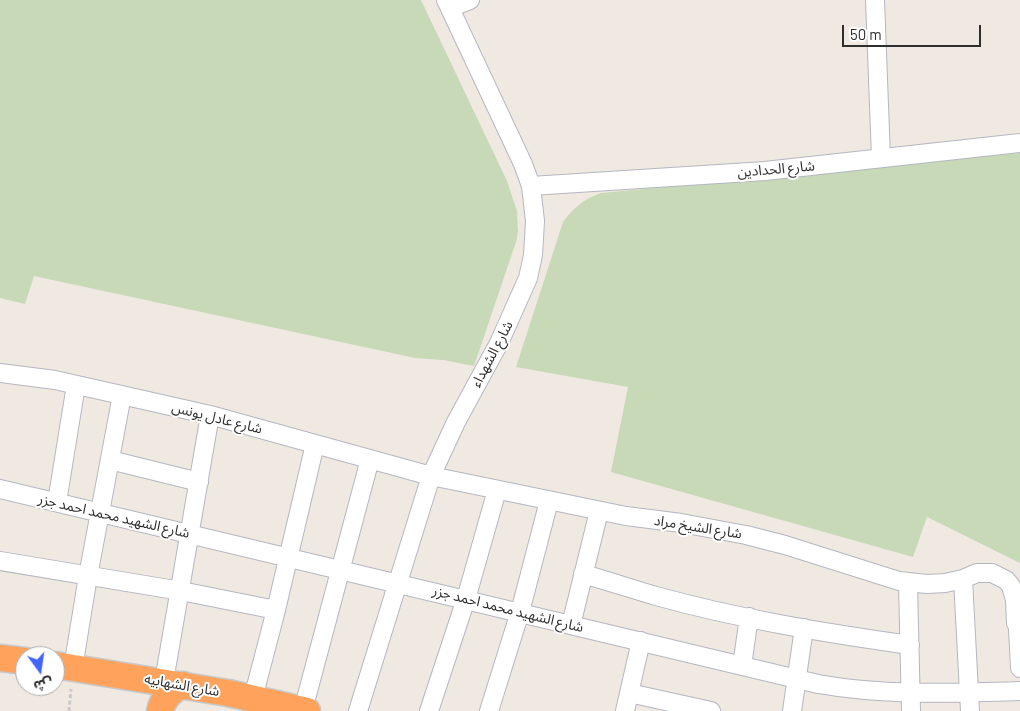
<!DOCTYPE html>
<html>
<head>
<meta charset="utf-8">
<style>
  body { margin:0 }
  #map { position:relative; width:1020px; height:711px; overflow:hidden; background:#efe9e1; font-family:Barlow,"Noto Sans Arabic",sans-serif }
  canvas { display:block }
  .north { position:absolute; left:15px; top:646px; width:50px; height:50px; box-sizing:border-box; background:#fff; border:1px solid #ababab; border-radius:50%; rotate:166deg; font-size:14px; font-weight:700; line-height:20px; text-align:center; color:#2e2e2e }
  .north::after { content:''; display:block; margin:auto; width:18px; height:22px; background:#4264fb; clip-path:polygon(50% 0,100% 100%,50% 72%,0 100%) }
  .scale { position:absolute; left:842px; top:25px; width:139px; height:22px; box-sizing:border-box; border:2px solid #2e2e2e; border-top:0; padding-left:6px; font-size:15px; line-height:18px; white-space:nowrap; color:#2e2e2e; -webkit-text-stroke:4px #fff; paint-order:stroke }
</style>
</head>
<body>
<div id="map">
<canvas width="1020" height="711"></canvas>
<div class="north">ش</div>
<div class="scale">50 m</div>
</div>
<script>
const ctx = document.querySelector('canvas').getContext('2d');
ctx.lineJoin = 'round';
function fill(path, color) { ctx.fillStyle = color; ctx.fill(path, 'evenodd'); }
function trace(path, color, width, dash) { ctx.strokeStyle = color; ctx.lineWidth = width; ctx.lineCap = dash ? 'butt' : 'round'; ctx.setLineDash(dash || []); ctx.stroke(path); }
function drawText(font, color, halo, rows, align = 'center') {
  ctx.font = font + ' Barlow,"Noto Sans Arabic",sans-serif'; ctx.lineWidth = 4; ctx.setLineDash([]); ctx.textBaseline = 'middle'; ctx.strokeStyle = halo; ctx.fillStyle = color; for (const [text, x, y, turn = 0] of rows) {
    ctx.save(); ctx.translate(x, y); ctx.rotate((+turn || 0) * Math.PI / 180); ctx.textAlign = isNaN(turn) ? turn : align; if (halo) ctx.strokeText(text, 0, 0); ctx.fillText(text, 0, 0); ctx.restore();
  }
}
const cemetery = new Path2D(`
  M0,0h421l86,181 10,30 1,21 -2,10 -42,124 -31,-6 -28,-2 -381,-82 -9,28 -25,-6z
  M1020,153v410l-93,-46 -14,40 -302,-85 17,-85 -112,-20 47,-145c10,-14 21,-23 38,-29z`);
const path = new Path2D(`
  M69,711l2,-22`);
const minor = new Path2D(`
  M875,0l6,158
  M450,8l20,-8
  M531,186l234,-15 255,-28
  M0,373l55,7 155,35 221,61 195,40 55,7 65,12 39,10 114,36 28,3 18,-1 18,-4 14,-6h15l14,7 5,6 4,14 1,23 4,7
  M110,460l89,22
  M0,489l818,195c68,12 134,9 202,7
  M57,502l19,-117
  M0,561l181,30 95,19
  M583,574c25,7 49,15 73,22 83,23 169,37 254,49
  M963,579l7,132
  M908,583l3,128
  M571,625l28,-114
  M1018,629l2,39
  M742,666l7,-49
  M73,668l15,-92 34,-181
  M164,681l46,-266
  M629,693l82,18
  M253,698l23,-88 39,-166
  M303,710l67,-251
  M358,711l73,-235 25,-54 43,-79 29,-65 5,-23 2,-34 -4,-35 -8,-22 -77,-164
  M429,711l37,-112 31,-109
  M489,711l31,-99 29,-111
  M625,711l16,-70
  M792,711l12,-83`);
const highway = new Path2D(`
  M0,658l25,3
  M55,665l173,28 79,18
  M160,711c3,-13 11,-21 23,-26`);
const streetNames = [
  ["شارع الحدادين",776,169,-5],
  ["شارع الشهداء",492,354,-62],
  ["شارع عادل يونس",217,418,14],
  ["شارع الشهيد محمد احمد جزر",114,516,13],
  ["شارع الشيخ مراد",698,527,9],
  ["شارع الشهيد محمد احمد جزر",508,609,14],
  ["شارع الشهابيه",182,685,10]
];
fill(cemetery, '#c8d9b8');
trace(minor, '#b4b7c1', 20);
trace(highway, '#c9c9c9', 29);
trace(path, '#c9c9c9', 3, [4, 2.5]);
trace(minor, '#fff', 18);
trace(highway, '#ffa35c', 26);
drawText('14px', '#2e2e2e', '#fff', streetNames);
</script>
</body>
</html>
